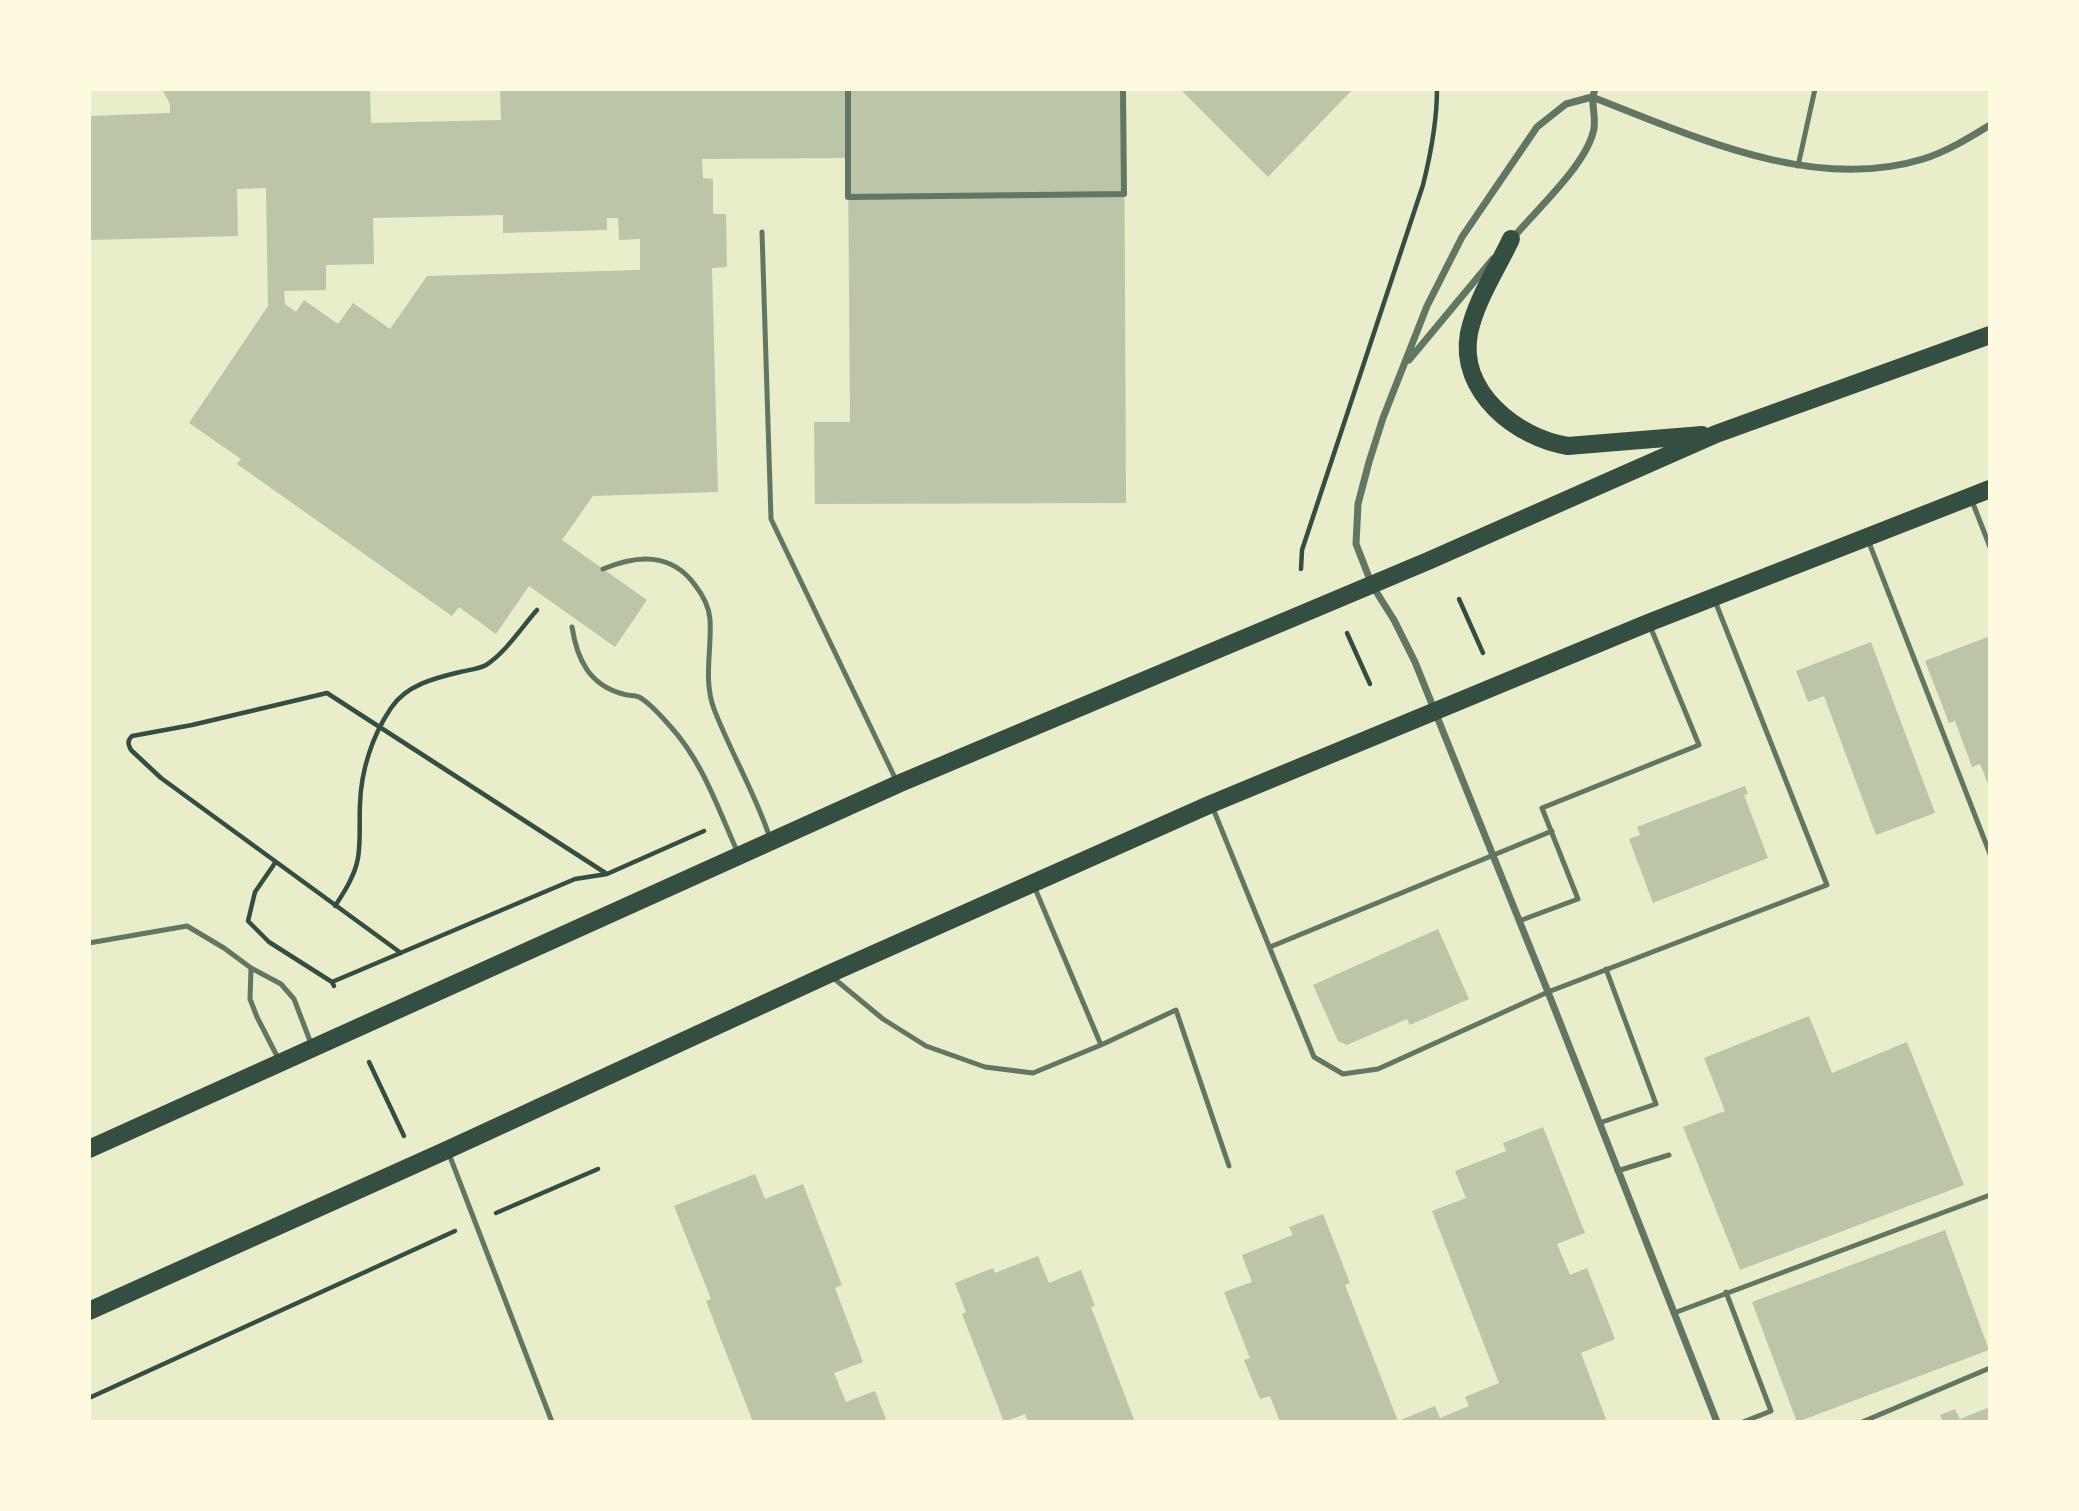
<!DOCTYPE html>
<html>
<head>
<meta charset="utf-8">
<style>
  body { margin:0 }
  #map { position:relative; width:2079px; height:1511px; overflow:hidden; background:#e9edc9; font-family:"Golos Text",sans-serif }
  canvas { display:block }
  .frame { position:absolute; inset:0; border:91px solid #fefae0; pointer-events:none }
</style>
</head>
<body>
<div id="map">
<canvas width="2079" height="1511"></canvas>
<div class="frame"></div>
</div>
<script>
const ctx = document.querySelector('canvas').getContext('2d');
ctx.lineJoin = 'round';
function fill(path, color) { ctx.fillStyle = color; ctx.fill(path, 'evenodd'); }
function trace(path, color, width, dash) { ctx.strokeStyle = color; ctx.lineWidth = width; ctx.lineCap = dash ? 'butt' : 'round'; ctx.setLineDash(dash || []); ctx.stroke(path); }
const building = new Path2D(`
  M162,89h208l1,34 130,-3 -1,-31h624l2,414 -311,1 -1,-82h36l-2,-264 -146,1 1,19 10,1v35h13l1,53 -15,1 6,224 -125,4 -31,44 85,60 -32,47 -86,-61 -33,48 -37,-27 -7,9 -215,-152 4,-5 -52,-36 79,-117 -2,-118 -29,1 1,47 -149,4v-124l81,-3v-9zM503,215v18l104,-3v-12h11l1,22 21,-1v31l-213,6 -37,53 -37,-26 -15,21 -34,-24 -8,12 -11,-8 -1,-13 42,-1v-25l48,-1 -1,-46z
  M1180,89h173l-85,88z
  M1990,636v153l-10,-25 -8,3 -17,-46 -6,2 -24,-62z
  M1871,642l64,171 -59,22 -52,-139 -16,6 -12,-31z
  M1745,786l3,8 -4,1 24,63 -115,45 -24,-64 11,-4 -3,-8z
  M1438,929l31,70 -59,26 -3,-6 -60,26 -9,-4 -25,-56z
  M1809,1016l23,57 75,-31 57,143 -224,85 -57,-143 42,-16 -21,-53z
  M1543,1127l42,106 -28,11 13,31 17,-7 28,71 -34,14 26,69h-327l-10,-26 -10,3 -16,-39 6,-2 -26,-66 28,-10 -10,-27 51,-20 -4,-8 34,-13 27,69 -5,2 53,136 37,-15 5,12 29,-12 -4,-9 34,-14 -67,-172 34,-13 -11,-27 51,-20 -3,-8z
  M755,1174l10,25 38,-15 39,101 -7,3 28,74 -29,11 12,29 29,-11 12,31h-134l-47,-121 5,-2 -37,-93z
  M1945,1230l44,120 -192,72 -45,-120z
  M1038,1256l11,27 32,-13 14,36 -4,1 44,115h-107l-3,-8 -21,8 -42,-108 4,-2 -11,-29 38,-15 2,5z
  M1990,1407v15h-47l-3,-7 15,-6 5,10z`);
const path = new Path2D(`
  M1301,569l1,-19 121,-365c8,-32 14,-63 14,-96
  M1459,599l24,54
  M1347,633l23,51
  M275,863l-20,29 -7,29 21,21 63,40 2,4
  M335,906c10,-15 20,-31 23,-48 3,-19 1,-36 2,-54 1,-33 12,-68 31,-96 15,-23 44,-30 69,-36 8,-2 19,-3 26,-7 20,-13 35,-37 51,-55
  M401,953l-240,-175 -30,-28c-3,-6 -4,-9 1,-14l60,-11 135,-32 280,181
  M332,982l243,-103 32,-5 97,-43
  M369,1062l35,74
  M496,1213l102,-44
  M89,1398l366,-167`);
const service = new Path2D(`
  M1798,166l17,-77
  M762,232l9,287 126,263
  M1972,501l18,46
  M1868,540l122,314
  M603,569c34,-14 68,-17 92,16 7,9 14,22 15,34 2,31 -7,60 4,90 17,44 41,84 56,129
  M572,627c5,32 17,58 51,67 5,2 12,1 16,3 10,5 23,20 31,29 33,36 48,83 68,127
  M1212,806l102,251 29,17 35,-5 170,-77 279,-107 -112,-284
  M1034,886l67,159 75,-35 53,156
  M1519,921l59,-22 -36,-91 157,-63 -49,-119
  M89,943l98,-17 37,22 27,20 30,16 13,15 18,47
  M1270,947l282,-116
  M251,968l-1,31 7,18 22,43
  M831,976l52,43 43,27 59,21 48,6 68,-28
  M1599,1123l57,-19 -50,-135
  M449,1154l103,268
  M1617,1171l52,-16
  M1726,1292l45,119 -28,11
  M1674,1313l316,-118
  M1862,1422l128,-54`);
const pedestrian = new Path2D(`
  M848,89v108l276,-3 -1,-105`);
const minor = new Path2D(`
  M1592,97l-26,7 -29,23 -75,110 -35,69 -44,112 -14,44 -11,42 -2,40 16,41 22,35 21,42 133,330 169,430
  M1592,97c101,39 221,96 331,62 23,-7 46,-21 67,-34
  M1513,238c24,-29 70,-70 80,-105 5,-15 -4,-29 2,-44
  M1409,360l84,-101`);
const primary = new Path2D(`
  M1511,239c-14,30 -35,61 -42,94 -11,59 48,105 99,113l134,-11
  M89,1149l809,-365 530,-223 288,-127 274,-99
  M89,1311l358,-161 382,-176 382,-170 437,-181 342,-134`);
fill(building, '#bcc5a7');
trace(path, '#344e41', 4.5);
trace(service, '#617663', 5);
trace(pedestrian, '#617663', 6);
trace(minor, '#617663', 7);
trace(primary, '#344e41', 18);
</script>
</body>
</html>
